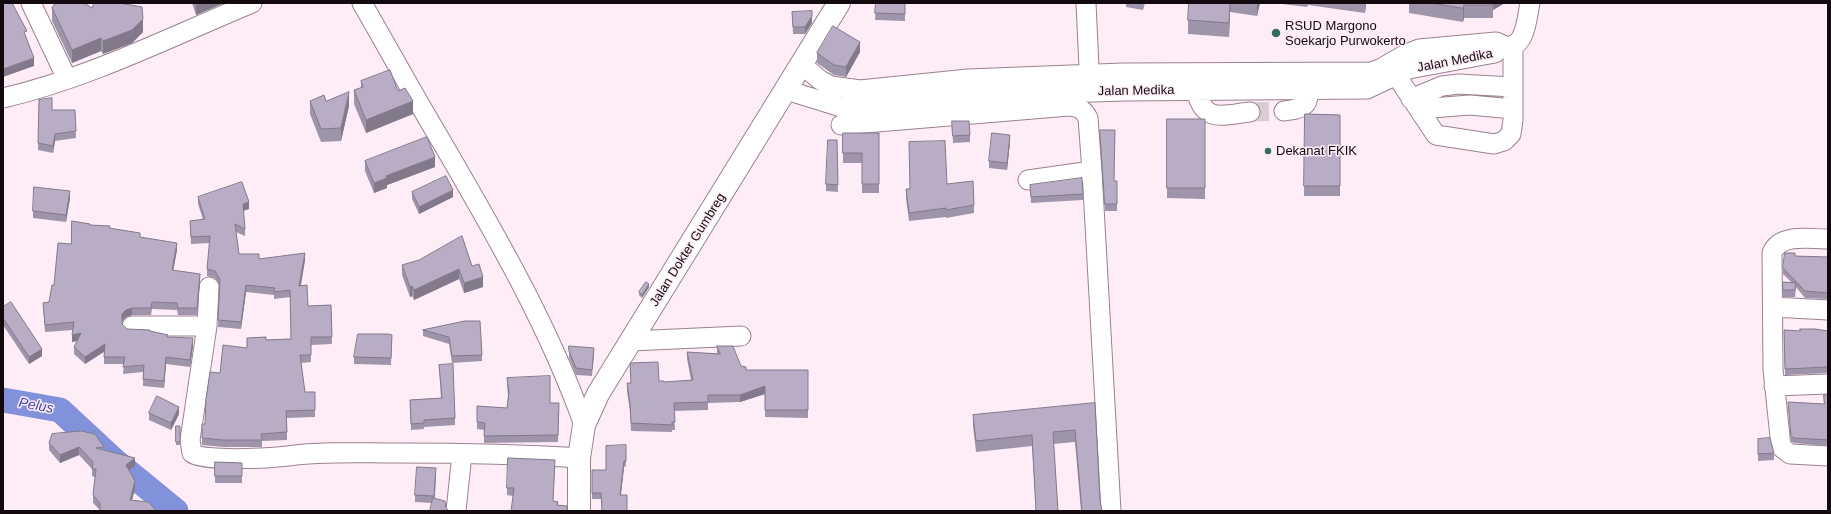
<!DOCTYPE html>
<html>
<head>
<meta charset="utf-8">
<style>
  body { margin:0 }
  #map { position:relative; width:1831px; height:514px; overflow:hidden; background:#feedf6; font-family:Arial,sans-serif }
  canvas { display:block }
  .frame { position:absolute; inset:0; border:4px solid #130a0f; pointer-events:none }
</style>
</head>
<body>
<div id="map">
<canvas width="1831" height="514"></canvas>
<div class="frame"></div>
</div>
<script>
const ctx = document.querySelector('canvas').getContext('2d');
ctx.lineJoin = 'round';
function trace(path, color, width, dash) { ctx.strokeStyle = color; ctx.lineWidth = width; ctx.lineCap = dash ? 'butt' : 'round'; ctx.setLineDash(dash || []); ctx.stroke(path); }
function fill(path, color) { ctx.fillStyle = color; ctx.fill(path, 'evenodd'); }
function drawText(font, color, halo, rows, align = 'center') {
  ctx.font = font + ' Arial,sans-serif'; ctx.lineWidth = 3; ctx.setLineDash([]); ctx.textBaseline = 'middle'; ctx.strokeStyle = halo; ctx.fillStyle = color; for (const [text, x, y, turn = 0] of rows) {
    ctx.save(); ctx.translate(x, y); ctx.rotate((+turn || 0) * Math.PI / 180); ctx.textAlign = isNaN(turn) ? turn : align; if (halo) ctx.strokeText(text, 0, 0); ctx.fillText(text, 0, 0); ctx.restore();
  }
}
const river = new Path2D(`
  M3,400l57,10 55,51 61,50`);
const minorTunnel = new Path2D(`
  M1250,112l34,-1`);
const minor = new Path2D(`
  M31,3l36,76
  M362,3c26,45 51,91 78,136 54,93 108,185 144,286
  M1086,3l4,86
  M801,64l19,16 11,6 29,4 108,-11 155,-6 248,-1 9,-3 26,-15 13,-5 77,-7c3,1 6,3 9,4 21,4 22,-30 25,-43
  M1390,66l46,69 58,9 10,-3 7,-7 2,-14v-75
  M786,90l55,17h19l100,-11 166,-5 241,-2 42,-20 86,-16
  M1196,90c8,34 26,25 54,22
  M3,98c86,-20 167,-61 249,-95
  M1411,99l31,-13 17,-2 54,3
  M1419,109l51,-4 43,4
  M1284,111c16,-2 26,-3 24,-22
  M841,125l228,-19c10,1 14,3 19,12l4,53 19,340
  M1028,180l64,-9
  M1828,239c-18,0 -48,-6 -56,14l1,116 8,78 9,7 38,2
  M209,287l-2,39 -17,114 2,13c11,9 80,5 96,3 36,-5 73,-3 109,-3 61,0 122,1 182,5
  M1773,307l55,3
  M132,326h75
  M631,341l110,-5
  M1774,386l54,-2
  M456,511l6,-57`);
const major = new Path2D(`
  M579,511v-53l5,-33 14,-31 241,-391`);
const wall = new Path2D(`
  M54,3h30l8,5 51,24 -11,11 -29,11 -2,-3 -29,12 -20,-42v-13l2,-3z
  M192,3h32l-28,12z
  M876,3h29v18l-30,-1z
  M1126,3h19l-2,7 -17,-3z
  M1189,3h71l-3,13 -27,-4 -1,25 -41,-3v-14z
  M1274,3h92l-1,10 -57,-8 -1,2z
  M1409,3h96l-12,7v8h-29l-1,4 -54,-9z
  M792,12l20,11 -7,11h-12z
  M860,52l-14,25 -12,-2 -17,-12v-10z
  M361,81l37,10 15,23 -47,19 -12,-29v-14l7,-2z
  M39,100l13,10h23l1,28 -21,3 -2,12 -15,-3z
  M310,101h16l23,5 -8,35 -20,1 -11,-28z
  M1305,114l35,1v81h-36z
  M1167,119h38v80l-38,-1z
  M952,121l18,14v7l-17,1z
  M1100,130l14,51h3v30h-12z
  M843,133h36v60h-17v-30h-19z
  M837,140l1,52 -12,-1v-7z
  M1010,142l-3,28 -18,-2v-7z
  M365,161l70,6 -48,18v3l-13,5 -9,-22z
  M947,184l27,21v8l-28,5v-1l-37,4 -3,-23v-9z
  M1030,185l53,9v6l-52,3z
  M412,192l41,5 -34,17 -7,-15z
  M198,197l51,12 -6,1 2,19v7l-9,-4 3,22 20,5 46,1 -4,26 7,20 23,-1 1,39 -21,1v17l-10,1 4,29 10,18v7l-28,1v22l-25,1v6h-39l-21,-2v-21h3l15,-51 27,-25v-10l19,2 25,-1 -1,-42 -16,2v-4l-28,-3 -5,37 -23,-2 2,-40 -5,-9 -8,-2v-7l3,-26 -19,1 -1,-23 13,-2 -5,-15z
  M70,198l-4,24 -33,-4v-7z
  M90,225l19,3 31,9 37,13 -4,20 27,11 -3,34h-19l-1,-5 -25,-1 -1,6h-19l-6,2 -4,4v3l5,5 23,2 43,15 -3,21 -24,-3 -2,24 -21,-2v-14l-20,2 1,-10h-20v-12l-19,12 -11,-10v-7l3,-6 -5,1 1,-12 -28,2 -2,-29 6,-1 5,-17z
  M1828,253v46l-23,-1 -9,-11 -1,10h-12v-15h8l-8,-8v-6l12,-12 32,1z
  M402,265l70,1 11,21 -19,6 -5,-14 -45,21 -2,-4 -2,1 -8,-22z
  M649,287l-7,11 -3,-3v-3z
  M3,307l39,49 -13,8 -26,-39z
  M465,321l17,34v6l-30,2 -3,-19 -26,-8v-6z
  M1784,330l16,1h28v42l-43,2z
  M392,342l-1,23 -37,-1v-7z
  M717,346l29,24h62v48l-43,-1v-23l-25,8 -32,1v7l-34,1 1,19h-3v2l-41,-1 -1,-20 -3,-20v-8h4l-1,-20 29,18 5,1 27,-2 -4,-21v-7l30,2z
  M569,351l25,4 -2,21 -16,-1 -7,-17z
  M439,365l16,53v7l-31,2v2l-13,1 -1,-30 31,-2z
  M507,378l43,25 9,7 -1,32 -74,1v-13l-7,-1v-23l30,2 1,-12 -1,-11z
  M1828,395v51l-34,-3 -3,-2 -3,-39 36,2z
  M1095,403l5,97 2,11h-21l-6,-69 -22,2 5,67h-22l-4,-65 -56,6 -3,-26v-11z
  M149,413l30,1 -8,16 -22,-10z
  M176,426h4v19h-4z
  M1758,439l16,14v7l-16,1z
  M49,443l55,4v3l31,16 -6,4 6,19 -35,21 -7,-7v-8l2,-18 -3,-1v-7l-13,-14 -19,8 -11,-13z
  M626,445v21l-2,1 -3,28 -20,4h-9v-29h14z
  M215,462l27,1v20h-27z
  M555,468l-2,33 5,4 -45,-9 -6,-1v-7z
  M436,475l-1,24 -3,4 -17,-1v-7z`);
const shadedWall = new Path2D(`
  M196,3h28l-28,12z
  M1230,3v9l-1,25v-14z
  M1257,3h3l-3,13z
  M1365,3h1l-1,10z
  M1493,3h12l-12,7v8z
  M1464,5v13l-1,4v-14z
  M812,16v7l-7,11v-7z
  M143,19v13l-11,11 -29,11v-13z
  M101,38v13l-29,12v-13z
  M860,42v10l-14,25v-10z
  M34,58v8l-31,11v-8z
  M349,92v14l-8,35v-13z
  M413,101v13l-47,19v-13z
  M55,134v7l-2,12v-7z
  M1010,135v7l-3,28v-7z
  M435,157v10l-48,18v3l-13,5v-10l12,-7z
  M453,190v7l-34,17v-7z
  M70,191v7l-4,24v-7z
  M249,202v7l-6,2v-7z
  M177,243v7l-5,27v-7z
  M305,253v7l-6,33v-7z
  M459,269v10l-45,21v-10z
  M200,274v7l-3,34v-7z
  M483,277v10l-19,6v-10z
  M649,284v3l-7,11v-3z
  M246,285v7l-5,37v-7z
  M412,286v10l-2,1v-10z
  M132,308v7l-6,2 -4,4v-7l4,-4z
  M81,333v7l-9,2v-7z
  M193,338v8l-3,21v-7z
  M105,344v7l-20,13v-7z
  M42,349v7l-13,8v-7z
  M166,357v7l-2,24v-7z
  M765,386v8l-25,8v-7z
  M179,407v7l-8,16v-7z
  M79,447v8l-19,8v-8z
  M135,458v8l-9,6v-7z
  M624,461v6l-4,34v-6z
  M135,481v8l-5,19v-8z`);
const building = new Path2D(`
  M3,3h9l15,28 -3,1 10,26 -31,11z
  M56,3h28l8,5 2,-5h26l22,4 1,12 -11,11 -29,11 -2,-3 -29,12 -20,-42z
  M876,3h29v11l-30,-1z
  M1189,3h41l-1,20 -41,-3z
  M1432,3h61v2h-29l-1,3z
  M812,11v5l-7,11h-12l-1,-15z
  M833,26l27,16 -14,25 -12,-2 -17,-12z
  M390,70l8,21 7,-3 8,13 -47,19 -12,-30 9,-3 -2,-6z
  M349,92l-8,36 -20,1 -11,-28 14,-6 2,6z
  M52,98v12h23l1,21 -21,3 -2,12 -15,-3 1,-43z
  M1305,114l35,1v71h-36z
  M1167,119h38v69h-38z
  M952,121h17l1,14 -17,1z
  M1100,130h15l-1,51h3v23h-12z
  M843,133h36v51h-17v-31h-19z
  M992,133l18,2 -3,28 -18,-2z
  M427,137l8,20 -49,19 1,2 -13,5 -9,-22z
  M828,140h9l1,45 -12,-1z
  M945,141l2,43 26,-3 1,24 -28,5v-2l-37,5 -3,-24h4l-1,-47z
  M446,176l7,14 -34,17 -7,-15z
  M1082,178l1,16 -52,3 -1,-12z
  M242,182l7,20 -6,2 2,25 -10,-5 4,30h20v5l46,-6 -6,33 8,-1 1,21 23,-1 1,32h-21v18h-11l5,37h10v18l-29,1 1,21 -26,2 1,6h-39l-21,-2v-14h3l1,-25 4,-27 10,1 3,-28 24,3v-10l19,-1v3l25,-1 -1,-49 -16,2 1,-4 -29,-3 -5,37 -23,-2 2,-40 -5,-9 -8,-2 3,-33 -19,1 -1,-16 15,-2 -7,-22z
  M34,187l36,4 -4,24 -33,-4z
  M72,221l18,3v1l20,1 -1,2 31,5v4l37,6 -5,27 28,4 -3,34h-19l-1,-5 -25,-1 -1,6h-19l-6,2 -4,4v10l5,5 23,1v1l18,4 -1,2 26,1 -3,22 -24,-3 -2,24 -21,-2 1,-14 -21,2 2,-10h-21l1,-13 -20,13 -11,-10 7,-14 -9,2 2,-13 -29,3 -2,-22 6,-1 3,-17h2l4,-42 13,1z
  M462,236l10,30 7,-2 4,13 -19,6 -5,-14 -45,21 -2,-4 -2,1 -8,-22 17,-5z
  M1785,253h10v3l32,1 1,-4v40l-23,-2 -22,-23z
  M646,282l3,2 -7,11 -3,-3z
  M1783,282l13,1 -1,7h-12z
  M11,302l31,47 -13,8 -26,-39v-11z
  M465,321h15l2,34 -30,1 -3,-19 -26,-7z
  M1800,329h15l13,2v36l-43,2 -1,-39 16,1z
  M358,334h30l4,1 -1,23 -37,-1z
  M569,346l25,2 -2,22 -16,-2 -7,-17z
  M717,346h16l8,20 5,1v3h62v40h-43v-24l-25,9h-32v7l-34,1 1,19h-3v3l-41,-2 -1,-19 -3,-21h4l-1,-20 28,-1 1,19h5v1l29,-2 -6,-28 33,2z
  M453,364l2,54 -31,2v3l-13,1 -1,-24 32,-2 -3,-33z
  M550,376v27h9l-1,32 -74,1 1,-13 -8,-1v-16l30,2 2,-16 -2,-14z
  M1824,395h4v45l-34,-2 -3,-2 -3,-34 36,2z
  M157,396l22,11 -8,16 -22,-10z
  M1095,403l5,97 2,11h-20l-7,-81 -22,2 5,79h-22l-4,-76 -56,6 -3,-26z
  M176,426h4v16h-4z
  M81,431l14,3 9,13 -8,1 39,10 -9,7 9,16 -5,19 19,2 7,9h-56v-8l-7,-8 3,-26h-4l1,-7 -14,-15 -19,8 -11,-12 3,-9z
  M1770,438l4,15 -16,1v-15z
  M626,445v16h-2l-4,34h7v16h-25l-1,-18h-9v-23h14v-24z
  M508,458l47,2 -2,41 5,1 -1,3 10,1v5h-56l3,-23h-7z
  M215,462l27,1v13h-27z
  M417,467l19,1 -2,28 -19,-1z
  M433,498l12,3 1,7 3,3h-19z`);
const markers = [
  [1276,33,5,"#306f5c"],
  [1268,151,4,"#306f5c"]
];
const poiNames = [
  ["RSUD Margono",1285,26],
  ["Soekarjo Purwokerto",1285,41],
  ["Dekanat FKIK",1276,151]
];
const streetNames = [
  ["Jalan Medika",1455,61,-11],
  ["Jalan Medika",1136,91,-1],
  ["Jalan Dokter Gumbreg",688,250,-58]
];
const waterNames = [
  ["Pelus",36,406,10]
];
trace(river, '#8191da', 25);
trace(minorTunnel, '#dbcbd3', 19, [19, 10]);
trace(minor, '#9a8190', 21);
trace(major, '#9a8190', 24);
trace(minor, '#fff', 19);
trace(major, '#fff', 22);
fill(wall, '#9f95aa');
fill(shadedWall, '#82798b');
fill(building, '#b9adc6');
trace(building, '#82798b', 1);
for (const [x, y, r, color] of markers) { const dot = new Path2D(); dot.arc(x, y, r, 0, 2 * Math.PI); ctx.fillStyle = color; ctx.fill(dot); trace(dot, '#feedf6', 1.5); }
drawText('13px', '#130a0f', '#feedf6', poiNames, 'left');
drawText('13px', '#130a0f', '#feedf6', streetNames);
drawText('italic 14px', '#3e49a0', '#feedf6', waterNames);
</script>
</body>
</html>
